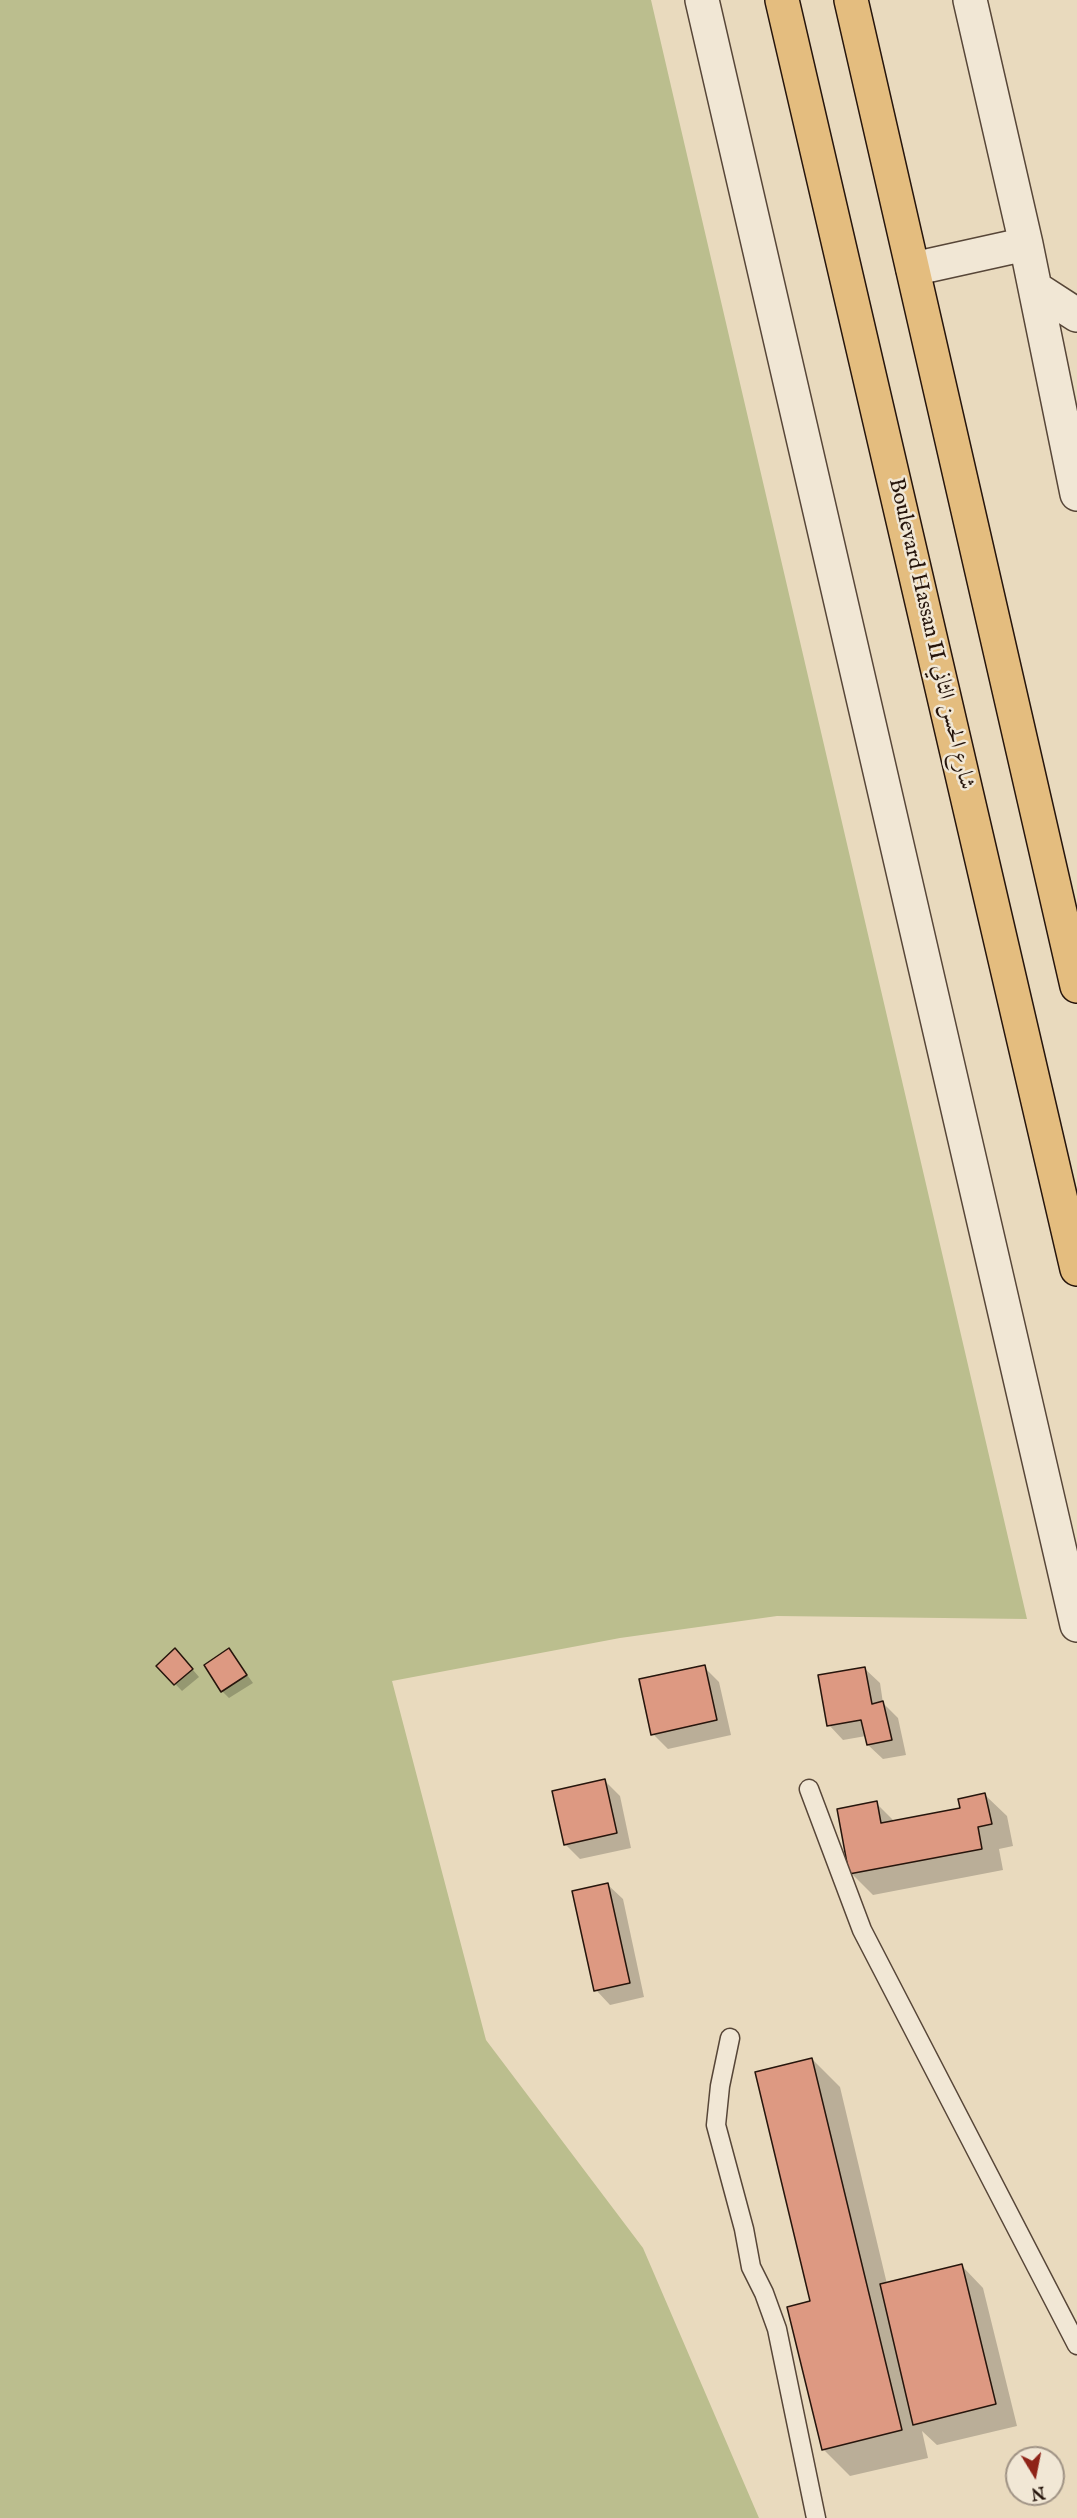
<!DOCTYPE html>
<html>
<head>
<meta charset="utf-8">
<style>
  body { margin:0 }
  #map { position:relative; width:1077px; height:2518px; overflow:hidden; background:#e9dabe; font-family:"IM FELL English",serif }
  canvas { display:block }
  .north { position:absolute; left:1005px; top:2446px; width:60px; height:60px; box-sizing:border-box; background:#f1e7d5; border:2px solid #a09385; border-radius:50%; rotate:170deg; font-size:16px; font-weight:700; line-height:24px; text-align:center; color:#26150c }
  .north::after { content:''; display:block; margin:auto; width:21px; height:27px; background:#8f2418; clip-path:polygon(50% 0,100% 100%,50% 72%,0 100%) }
</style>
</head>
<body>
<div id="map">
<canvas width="1077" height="2518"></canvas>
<div class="north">N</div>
</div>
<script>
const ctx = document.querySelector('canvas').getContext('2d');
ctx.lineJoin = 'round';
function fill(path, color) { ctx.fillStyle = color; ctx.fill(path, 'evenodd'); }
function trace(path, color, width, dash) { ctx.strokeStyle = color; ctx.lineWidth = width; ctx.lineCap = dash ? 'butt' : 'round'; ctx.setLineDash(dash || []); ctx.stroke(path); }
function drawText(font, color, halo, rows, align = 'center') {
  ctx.font = font + ' "IM FELL English",Amiri,serif'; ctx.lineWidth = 5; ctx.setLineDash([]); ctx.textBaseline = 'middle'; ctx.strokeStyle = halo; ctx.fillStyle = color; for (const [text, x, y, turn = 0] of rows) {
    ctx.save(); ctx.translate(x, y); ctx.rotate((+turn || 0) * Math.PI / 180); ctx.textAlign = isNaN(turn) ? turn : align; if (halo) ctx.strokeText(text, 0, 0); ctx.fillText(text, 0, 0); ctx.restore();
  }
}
const green = new Path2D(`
  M0,0h651l376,1619 -250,-3 -157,22 -228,43 94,359 157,208 116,270h-759z`);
const shadow = new Path2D(`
  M229,1650l24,33 -24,15 -7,-7z
  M182,1657l17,20 -17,14 -24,-25z
  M704,1667l15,15 12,53 -63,14 -15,-15z
  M865,1669l15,14 3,20 15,15 8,37 -23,4 -15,-14 -2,-9 -23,4 -14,-15z
  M605,1781l15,15 11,52 -51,11 -15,-15z
  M985,1795l22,21 6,30 -14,3 4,21 -130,25 -22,-22 25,-70 19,19 67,-13z
  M608,1885l15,14 21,98 -34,8 -14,-15z
  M812,2059l28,28 47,197 75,-18 21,22 34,138 -80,19 -15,-14 6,27 -78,18 -27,-27 -11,-147z`);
const building = new Path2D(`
  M175,1648l18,21 -19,16 -18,-19z
  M229,1648l18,27 -26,17 -17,-27z
  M705,1665l12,55 -66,15 -12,-56z
  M865,1667l7,37 11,-3 9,39 -25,5 -6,-25 -34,6 -9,-51z
  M605,1779l12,54 -53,12 -12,-54z
  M985,1793l7,31 -14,3 4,22 -133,25 -12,-65 40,-8 4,22 79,-15 -2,-9z
  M608,1883l22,100 -36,8 -22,-100z
  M812,2058l90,372 -80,20 -35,-143 23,-6 -55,-229z
  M962,2264l34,140 -83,21 -33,-141z`);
const lane = new Path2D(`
  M809,1789l53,141 215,415
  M730,2038l-10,48 -4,39 28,104 7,38 13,26 13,36 39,189`);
const street = new Path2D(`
  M702,0l375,1625
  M970,0l56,244 51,250
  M913,269l113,-25
  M1035,288l42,27`);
const primary = new Path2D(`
  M782,0l295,1269
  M851,0l226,986`);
const streetNames = [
  ["Boulevard Hassan II شارع الحسن الثاني",930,634,77]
];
fill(green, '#bbbe8e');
fill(shadow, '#0003');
fill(building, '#dd9982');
trace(building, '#26150c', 1.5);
trace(lane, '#574638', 21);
trace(street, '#574638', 36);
trace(primary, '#26150c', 36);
trace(lane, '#f1e7d5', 18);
trace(street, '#f1e7d5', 33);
trace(primary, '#e4bd7f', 33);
drawText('22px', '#26150c', '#f1e7d5', streetNames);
</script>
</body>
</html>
